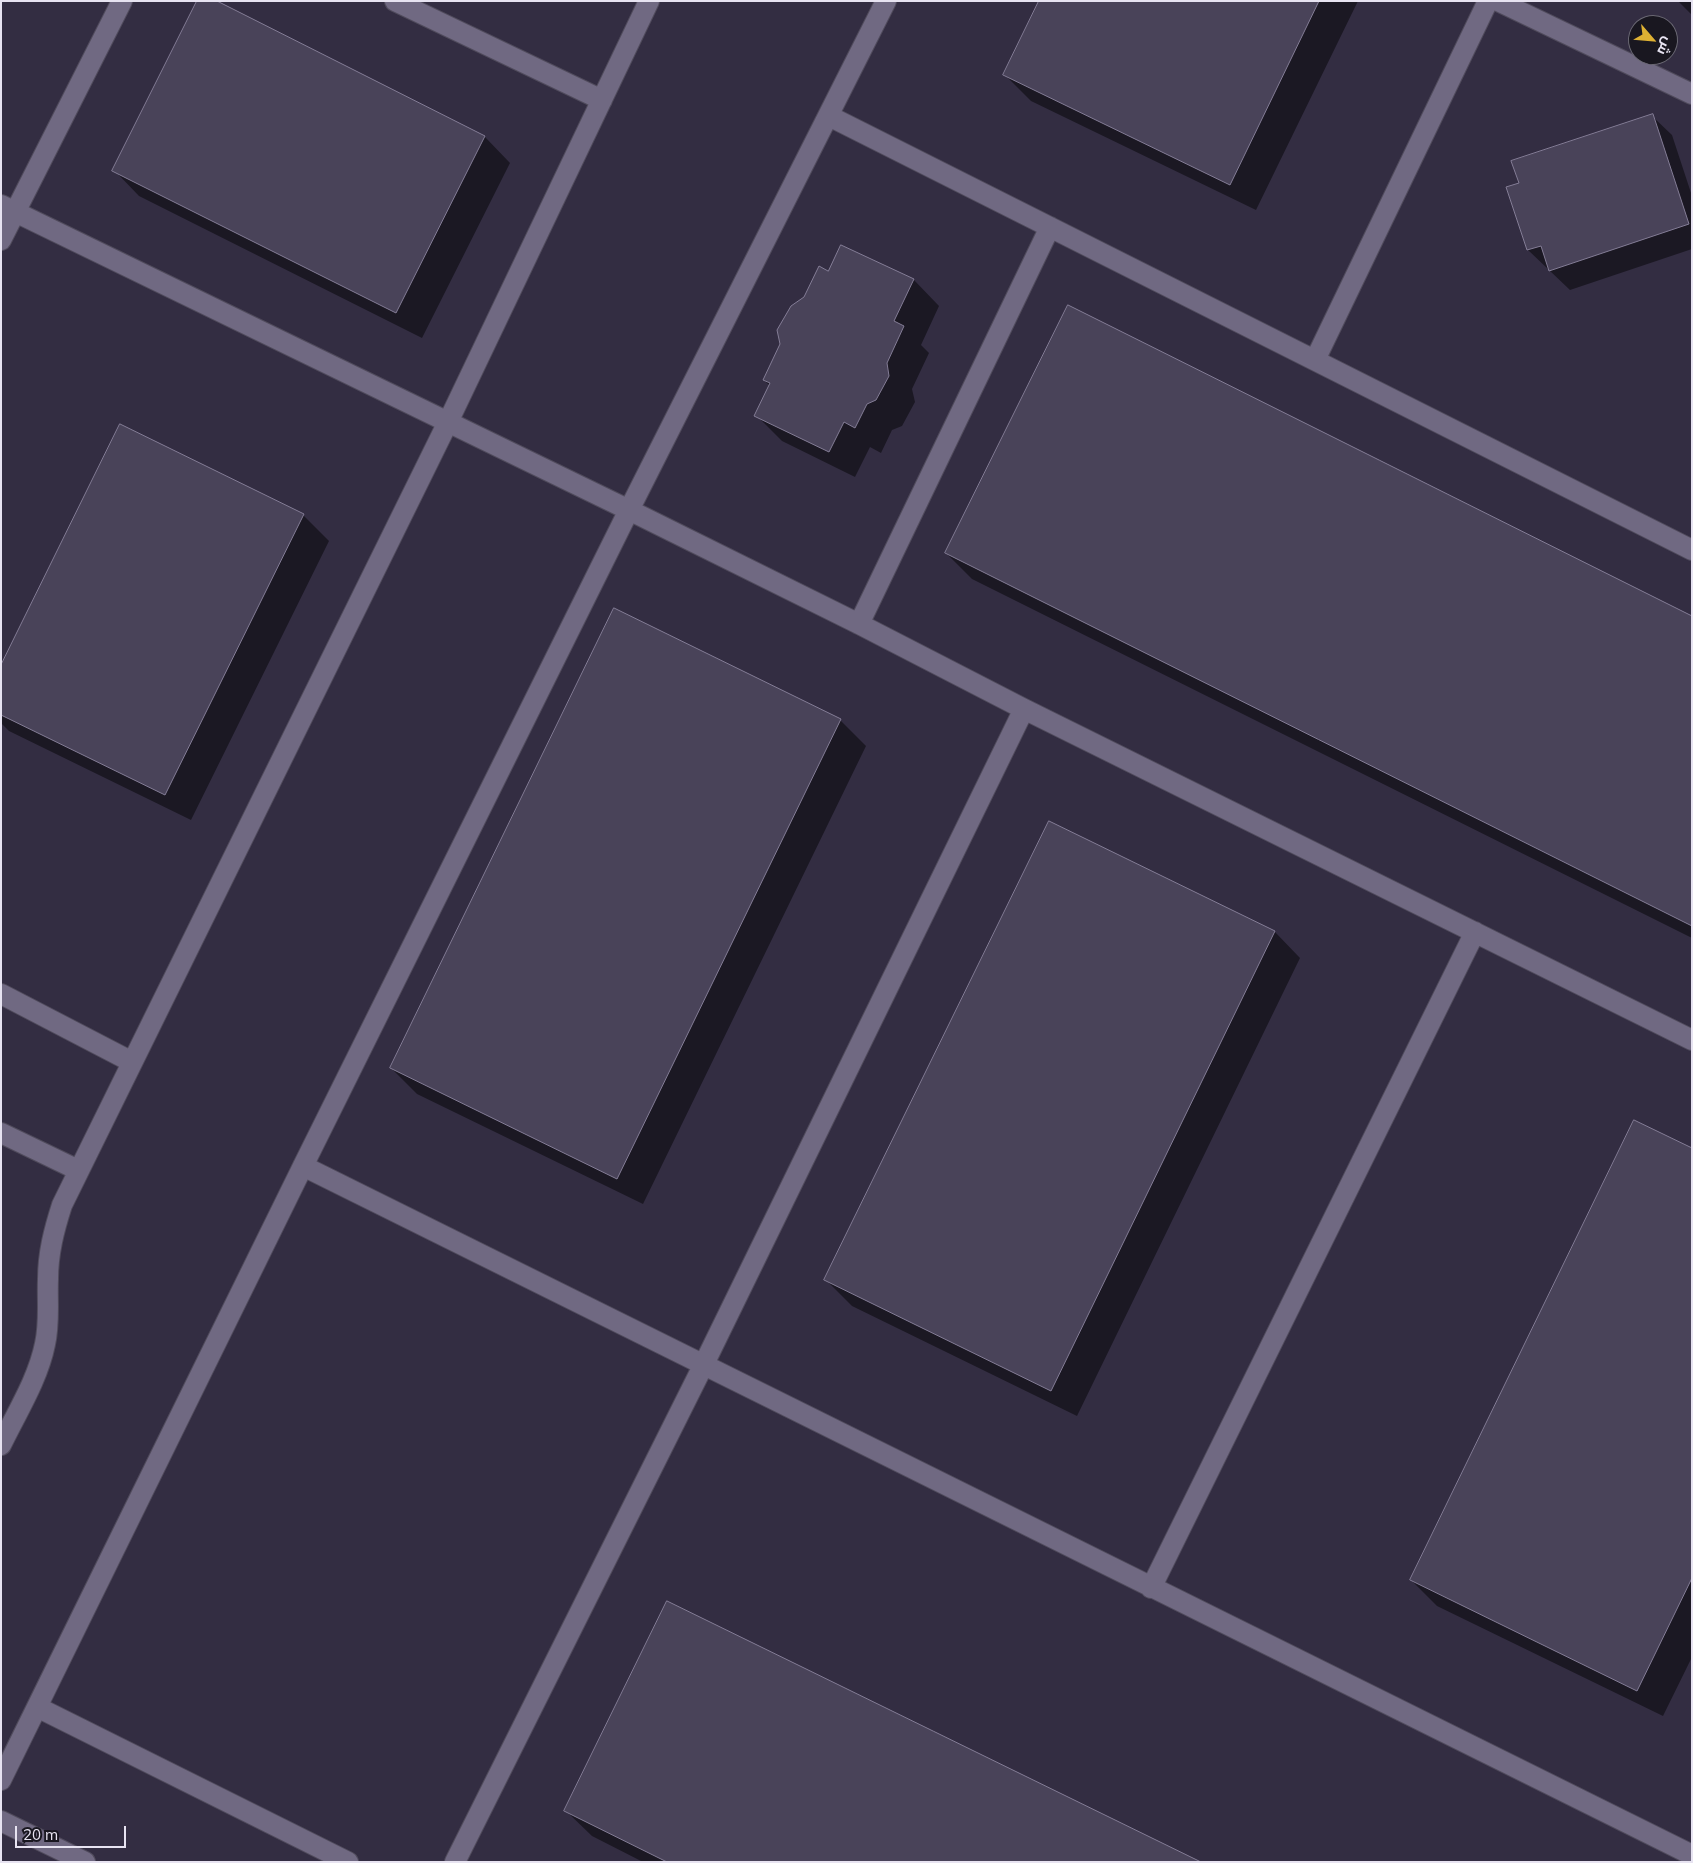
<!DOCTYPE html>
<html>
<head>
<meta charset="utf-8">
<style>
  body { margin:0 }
  #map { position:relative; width:1693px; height:1863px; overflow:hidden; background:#332d42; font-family:Mulish,Cairo,sans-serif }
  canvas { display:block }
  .frame { position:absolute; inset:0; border:2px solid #e7e3f1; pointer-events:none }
  .north { position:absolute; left:1628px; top:15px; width:50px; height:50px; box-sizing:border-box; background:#191720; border:1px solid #6b6974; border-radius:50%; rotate:117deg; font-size:14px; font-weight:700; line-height:20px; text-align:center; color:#e7e3f1 }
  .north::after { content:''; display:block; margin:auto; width:18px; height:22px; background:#deb133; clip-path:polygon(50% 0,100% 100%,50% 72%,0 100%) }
  .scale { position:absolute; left:15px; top:1826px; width:111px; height:22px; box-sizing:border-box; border:2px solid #e7e3f1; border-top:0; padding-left:6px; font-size:15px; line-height:18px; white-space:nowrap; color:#e7e3f1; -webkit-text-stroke:4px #191720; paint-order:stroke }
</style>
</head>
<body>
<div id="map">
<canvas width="1693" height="1863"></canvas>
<div class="frame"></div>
<div class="north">ش</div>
<div class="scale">20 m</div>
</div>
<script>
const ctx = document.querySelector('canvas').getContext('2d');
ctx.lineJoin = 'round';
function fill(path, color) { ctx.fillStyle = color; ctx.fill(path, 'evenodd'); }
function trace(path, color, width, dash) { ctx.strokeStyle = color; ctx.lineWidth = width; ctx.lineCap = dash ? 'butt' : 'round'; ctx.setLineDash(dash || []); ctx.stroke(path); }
const shadow = new Path2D(`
  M1040,1h318l-102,209 -225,-109 -26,-26z
  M1678,1h14v14z
  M1652,116l20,19 20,61v53l-122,41 -42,-40 -8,-66z
  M485,137l25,26 -88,175 -283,-142 -25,-26z
  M841,246l73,34 25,26 -18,39 8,8 -17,36 3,13 -13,24 -10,4 -11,23 -11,-6 -15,30 -73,-36 -26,-26 14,-29 -6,-6 41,-82 24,-26z
  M303,515l26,26 -138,279 -182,-89 -8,-8v-55z
  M946,553l746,64v321l-720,-359z
  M840,720l26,26 -223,458 -226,-110 -26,-26z
  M1275,932l25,26 -223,458 -225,-110 -26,-26z
  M1692,1150v507l-29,59 -226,-110 -26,-26z
  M566,1811l632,51h-555l-51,-26z`);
const building = new Path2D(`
  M197,1h20l268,135 -89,177 -284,-142z
  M1039,1h280l-89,184 -227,-110z
  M1653,114l36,110 -140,47 -8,-25 -14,4 -21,-63 13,-4 -8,-22z
  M841,245l73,34 -20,42 10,5 -17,37 2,13 -13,24 -9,4 -12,24 -11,-6 -15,30 -75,-36 16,-33 -7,-3 17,-36 -3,-14 14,-24 13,-9 15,-31 9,5z
  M1068,305l624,311v310l-747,-373z
  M120,424l184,90 -139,281 -164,-80v-50z
  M614,608l227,111 -224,460 -227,-111z
  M1049,821l226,110 -224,460 -227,-111z
  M1634,1120l58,28v430l-55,113 -227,-111z
  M667,1601l534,261h-534l-103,-51z`);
const service = new Path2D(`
  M395,1l207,99
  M1498,1l194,93
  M829,116l863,434
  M1,205l628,305 230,114 165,85 668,331
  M1,240l121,-239
  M1315,360l173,-359
  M859,624l191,-397
  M1,994l131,68
  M1,1133l77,37
  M303,1166l1389,689
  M1,1445c16,-33 37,-66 44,-101 5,-22 2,-43 3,-65 0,-26 6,-49 14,-74l386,-783 201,-421
  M1151,1588l324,-656
  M37,1707l311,155
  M1,1780l302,-614 326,-656 257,-509
  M1,1821l84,41
  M455,1862l248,-496 321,-657`);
fill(shadow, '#0007');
fill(building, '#494359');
trace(building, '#847d96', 1);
trace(service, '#504b5c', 22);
trace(service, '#706982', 20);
</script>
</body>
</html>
